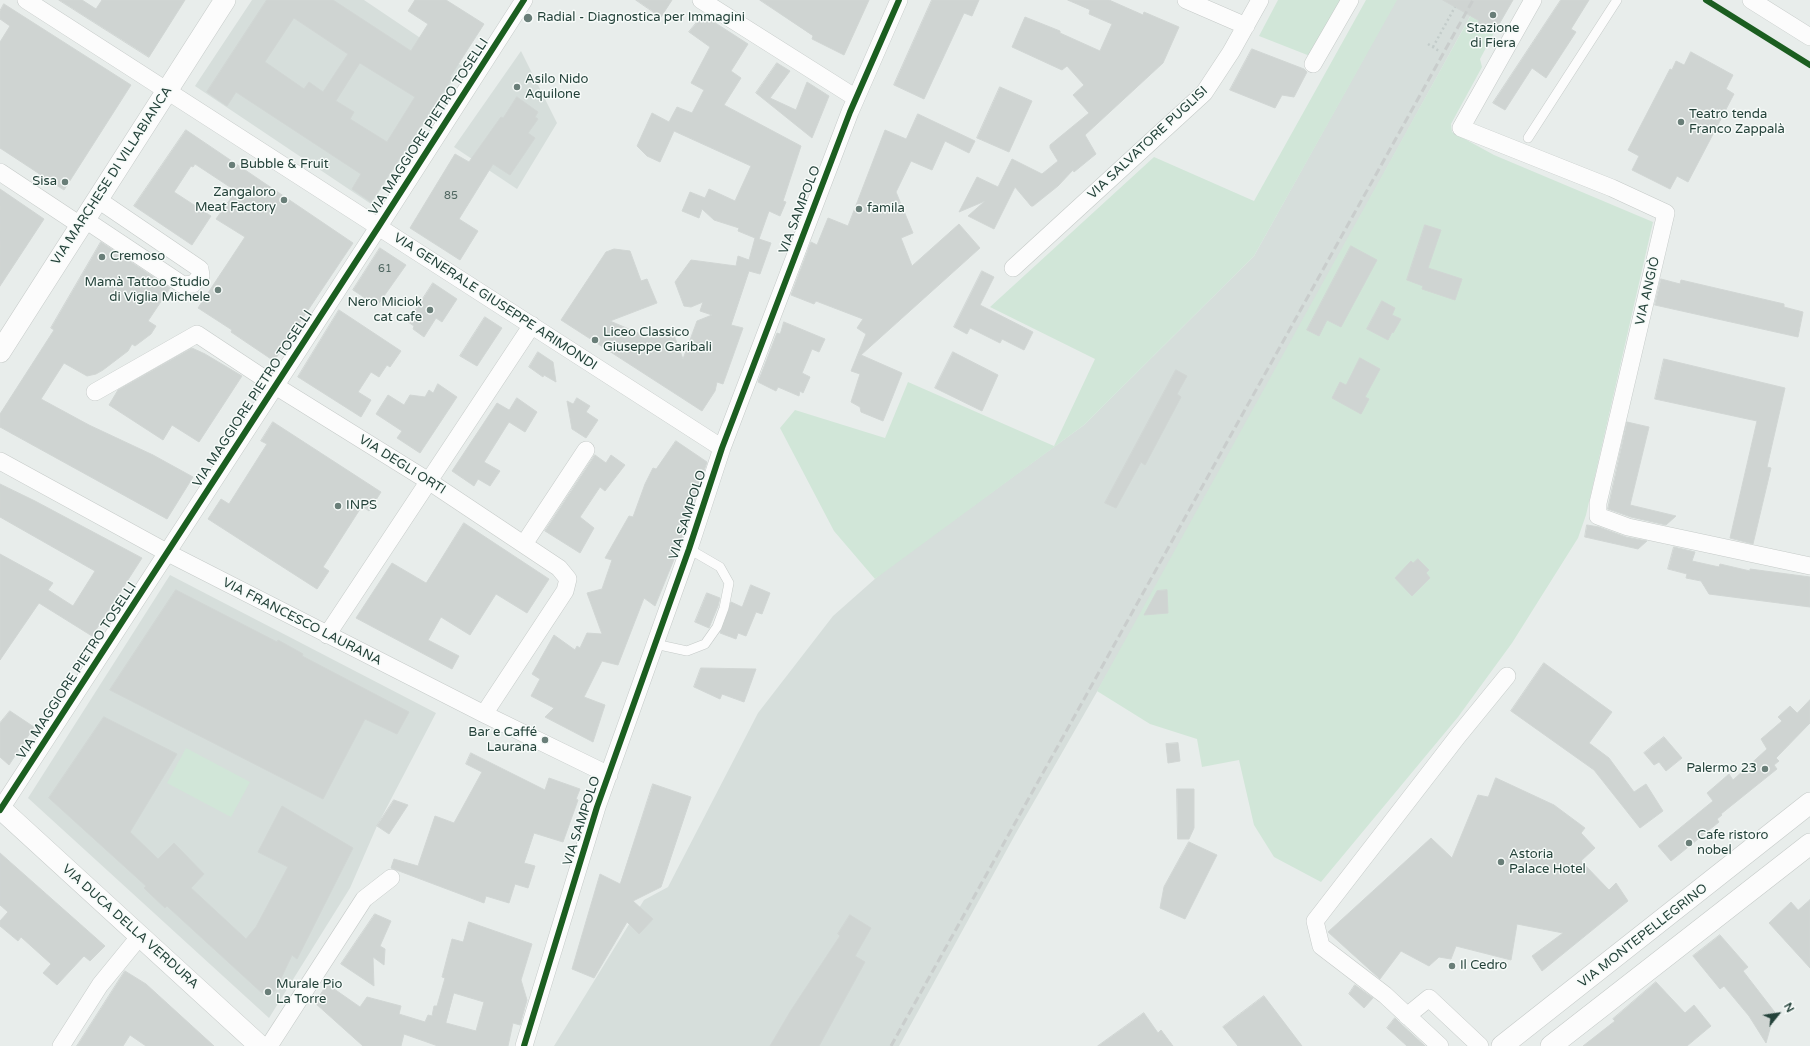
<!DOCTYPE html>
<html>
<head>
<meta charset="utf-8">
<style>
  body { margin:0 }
  #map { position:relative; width:1810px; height:1046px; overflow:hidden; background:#e8edeb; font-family:"Varela Round",sans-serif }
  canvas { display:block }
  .north { position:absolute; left:1758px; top:994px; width:40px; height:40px; -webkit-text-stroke:3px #f7fbf9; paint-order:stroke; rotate:60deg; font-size:11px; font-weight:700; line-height:16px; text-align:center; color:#24423a }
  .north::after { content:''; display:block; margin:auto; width:14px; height:18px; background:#24423a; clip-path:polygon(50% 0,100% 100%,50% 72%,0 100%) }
</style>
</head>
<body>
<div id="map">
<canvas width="1810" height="1046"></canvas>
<div class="north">N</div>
</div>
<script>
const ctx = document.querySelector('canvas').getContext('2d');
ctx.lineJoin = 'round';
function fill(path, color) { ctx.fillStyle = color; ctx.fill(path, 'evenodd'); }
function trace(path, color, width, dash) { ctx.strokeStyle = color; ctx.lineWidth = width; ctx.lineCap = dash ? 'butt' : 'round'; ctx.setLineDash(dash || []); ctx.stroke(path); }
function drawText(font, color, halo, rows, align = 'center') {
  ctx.font = font + ' "Varela Round",sans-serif'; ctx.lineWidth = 3; ctx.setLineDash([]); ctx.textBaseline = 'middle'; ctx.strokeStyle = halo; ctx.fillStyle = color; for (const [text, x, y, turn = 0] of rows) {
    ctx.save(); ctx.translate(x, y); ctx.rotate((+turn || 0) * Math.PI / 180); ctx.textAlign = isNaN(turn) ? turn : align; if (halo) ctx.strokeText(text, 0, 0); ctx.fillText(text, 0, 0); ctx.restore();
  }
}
const built = new Path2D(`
  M252,0h112l98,66 -91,138 -176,-118z
  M1396,0h83l-315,575 -148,258 -117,213h-345l90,-146 24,-13 90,-174 75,-97 52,-46 199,-145 170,-169z
  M521,51l36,72 -40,66 -63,-42z
  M170,575l266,138 -59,113 -27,62 -81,130 -241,-220z`);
const green = new Path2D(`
  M1278,0h63l-31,56 -51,-20z
  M1366,0h31l-143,256 -170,169 -209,154 -41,-48 -54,-103 15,-18 90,28 23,-56 146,64 41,-87 -105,-52 164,-150 100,44z
  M1472,13l8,4 -2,6 16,10 -14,26 2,8 -31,57 1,8 42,23 159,67 -67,293 -8,23 -66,105 -54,74 -137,165 -47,-25 -20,-32 -15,-65 -37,7 -5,-28 -47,-15 -53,-33z
  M186,748l64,34 -19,35 -64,-34z`);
const building = new Path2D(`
  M59,0h23l14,9 6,-9h83l-36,57z
  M267,0h66l78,51 17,-27 -20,-13 7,-11h31l38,24 -34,53 2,1 -81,124 -19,-13 9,-15 -125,-82 -9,14 -20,-14zM294,18l54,36 -25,38 -14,-10 -5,7 -39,-27zM360,63l55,34 -28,45 -37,-23 4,-7 -18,-11z
  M636,0h36l-11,17z
  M760,0h109l-25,55 -32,-16 1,-3z
  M932,0h47l-7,16 -8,-3 -40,86 -30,-14z
  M1068,0h41l34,15 1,-3 35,15 -16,36 -78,72 11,19 -22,18 -1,-2 -15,16 -25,20h-2l-16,-19 -21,42 -26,-13 17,-15 -26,11 18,-35 21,10 14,-28 30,15 16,-13 -8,-13v-3l39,-32 -16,-18 11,-10 -17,-19 -5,4 -50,-23 13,-30 35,14v2l40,18 12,-27 -23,-10 1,-4z
  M1443,0h70l-19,33 -16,-10 1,-2z
  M1561,0h28l-18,29 5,3 -30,46 -14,-10 -27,42 -12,-7z
  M4,4l127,81 -67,105 -64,-42v-106l10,-16 -10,-7v-8z
  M703,15l45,29 -17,27 10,7 -17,27 77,41 -18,55 3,1 -6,14 -11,-5 -10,28 12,4 -11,31 -11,-3 -18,54 12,3 -20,56 -6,-2 -2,9 -13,20 -141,-91 45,-68 8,-3 16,2 11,30 6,-2 10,24 -47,18 40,17 22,-8 11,29 14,-38 15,-6 -12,-4 3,-9 -12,5 -7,-1 -9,-24 16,-22 45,6 2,-10 11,4 6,-22 -17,-7 1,-3 -25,-8 -12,-11 -3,9 -17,-7 8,-19 15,6 4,-9 26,12 16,-35 -77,-35 -14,31 -13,-6 -10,-10 15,-33 17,9 8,-15 15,6 12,-23 -13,-7 19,-36 -21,-15z
  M1252,49l52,20 3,3 -13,25 -12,-2 -7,13 -45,-18z
  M1691,52l42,23 -7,14 8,5 -46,88 -11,-6 -7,13 -38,-19 7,-14 -11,-6 42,-81 2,1 4,-9 8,4z
  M777,63l13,8 -20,27 26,12 11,-28 22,14 -17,42 -56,-45z
  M1000,87l32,14 -23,51 -32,-14z
  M517,97l21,15 -3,5 3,2 -10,14 7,5 -25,37 -17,-11 -34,55 19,12 -18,29 -50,-32 45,-74 14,8 32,-45 2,1z
  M918,114l57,27 -6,12 -24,-12 -13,29 -21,-9 -15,31 17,41 -12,5 11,28 47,-42 21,24 -119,107 41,18 -19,48 -22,-9 -1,-5 -9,-5 9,-28 -9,-3 15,-37 -9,-6 6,-9 -47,-18 -2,3 -23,-9 20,-53 6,3 11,-27 20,8 37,-96 21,9z
  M186,130l167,113 -79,118 -43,-29 1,-2 -34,-22 47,-71 -29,-18 20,-28 -41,-27 -2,3 -2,-1 -17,26 37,24 -19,29 -58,-39z
  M0,189l44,30 -44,67z
  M1425,225l16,5 -13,38 34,11 -7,21 -33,-11 1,-3 -16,-6z
  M101,242l69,46 -22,33 8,5 -5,8 -16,12 -3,-2 -4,7 -25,19 -7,4 -9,2 -23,-13 -23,36 48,26 64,30 40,22 -26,42 -167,-92v-13l54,-84 -3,-2z
  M1351,246l26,14 -36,67 -14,-7 -8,16 -12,-6z
  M380,248l26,17 -29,41 -24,-16z
  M982,271l12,6 -14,28 53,27 -9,18 -22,-11 -2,4 -30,-15 -3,6 -13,-7z
  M1661,279l19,5 1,-4 103,24v3l19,5 -5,25 -143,-32z
  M433,283l24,16 -15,23 -6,-4 -12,19 -11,-8 1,-3 -6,-4z
  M1382,301l13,7 -3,7 9,4 -8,14 -1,-1 -4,8 -21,-11z
  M339,310l62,41 -11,16 -3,-2 -8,12 -8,-5 -13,20 13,8 -10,17 -63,-40z
  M485,317l17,11 -25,38 -17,-10z
  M784,322l41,17 -6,13 -7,-3 -10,24 8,4 -7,16 -3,-2 -1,5 -21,-9 -2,4 -18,-9 19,-49 3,1z
  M192,348l13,6 37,22 -43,66 -27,-17 -9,15 -54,-35 9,-15z
  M538,352l15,10 3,20 -12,-7 -1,2 -14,-10z
  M953,352l45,23 -16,36 -47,-23z
  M1360,358l20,11 -15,28 4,2 -8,15 -29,-16 8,-16 6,3z
  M1664,359l121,29 -18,79 4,1 -18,76 -23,-6 27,-117 -102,-22z
  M1176,370l11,6 -10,18 4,3 -36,68 -4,-3 -25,46 -11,-5z
  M438,384l19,13 -37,56 -23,-15 5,-7 -26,-17 12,-19 16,10 6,-10 15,2 4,-7 4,3z
  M517,398l20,14 -12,20 -16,-10 -25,40 16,9 -10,15 -12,-7 -4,7 -22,-15 45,-68 12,7z
  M577,398l13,8 -4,6 12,8 -12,18 -14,-9 -5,-28 6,3z
  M273,422l108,70 -12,19 -7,-5 -39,61 6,4 -12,18 -109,-70 13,-20 8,5 38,-60 -6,-3z
  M1627,422l22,5 -19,78 46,11 -10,9 -35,-8 -23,-8z
  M676,441l31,21 -30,90 -22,54 -11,-8 -26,67 -16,-4 -18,36 21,8 -12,37 -48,-25 9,-9 -23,-12 9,-17 -8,-5 22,-39 21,15 2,-4 3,2 7,-15 15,1 -15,-41 15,-4 10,-29 -7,-2 24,-42 4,1 12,-33 8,-16 3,1z
  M595,455l11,8 5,-8 14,10 -20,26 -5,-4 -20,30 14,11 -14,25 -35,-22z
  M0,484l35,17 107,57 -50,78 -53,-33 -39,57v-106l53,29 -5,7 25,16 22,-35 -95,-54z
  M464,523l85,56 -22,34 -31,-19 -26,41 -29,-18 -13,23 31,16 -7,13 -96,-51 36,-55 34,20z
  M1587,525l12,2 27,10 21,4 -9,8 -53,-12z
  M1674,547l21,5 -3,9 27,6 1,-3 30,7v-2l60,8v30l-101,-13 -8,-13 -15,-3 1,-4 -19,-5z
  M1418,559l11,11 -3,3 4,5 -18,18 -17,-18 16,-17 2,2z
  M751,585l19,8 -8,21 -6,-2 -10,24 -8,-3 -2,6 -16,-6 11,-31 11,5z
  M176,590l101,52 1,-2 25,14 -1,2 107,56 -12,22 -32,-15 -42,80 -213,-109z
  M1167,590l1,23 -24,2 13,-24z
  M707,593l13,5 -2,8 -9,22 -14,-6z
  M1544,663l68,49 -23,31 20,15 25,34 12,-8 17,27 -23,17 -46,-58 -83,-59z
  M701,668l55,1 -12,33 -22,-8 -2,5 -26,-12z
  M1810,700v23l-34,35 3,3 -5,4 3,4 -56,45 1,1 -5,4 2,3 -48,39 -13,-15 55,-45 -6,-8 22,-19 4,6 34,-31 -6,-10 21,-18 -4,-4 12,-11 7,7z
  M10,711l24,16 -25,38 -9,-8v-34z
  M104,717l73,37 -47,78 28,27 16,-16 30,31 -13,14 55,51 10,-12 32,-60 -30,-15 24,-46 71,42 -56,111 -5,-4 -17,36 -13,2 -95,-87 -2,2 -21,-20 2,-2 -97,-88z
  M1664,737l18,21 -16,13 -7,-9 -5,3 -10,-12z
  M1178,743l2,18 -12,2 -2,-19z
  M471,753l74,37 4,-12 31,11 -4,10 2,1 -15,42 -29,-9 -10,30 11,3 -7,22 -13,-4 -6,19 -23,-7 -2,7 -93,-35 3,-9 24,7 17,-50 19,7 28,-51 -16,-8z
  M1496,778l58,27 31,23 -4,5 14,15 -14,13 28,29 7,-7 12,18 -86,70 -10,-15 31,-23 -46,-9 -6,36 -55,-14 -5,13 -12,-2 -10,9 -28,-15 -21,28 -52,-47 103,-94 21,20 26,-63 10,2z
  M653,784l38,13 -30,90 -28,14 20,18 -14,15 -12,-12 -33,56 -22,-9 28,-95 20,10z
  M1177,789h17v39l-5,11h-11z
  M394,800l14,5 -19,29 -12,-8z
  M1189,842l28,13 -32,64 -25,-11 4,-21z
  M0,853l105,93 -15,15 -6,-5 -27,29 -14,-12 8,-9 -30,-27 -3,4 -18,-15v-5l8,-9 -8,-7z
  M1810,900v68l-41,-45 22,-21 7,8z
  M375,914l16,7 -11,25 5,3 -1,16 -11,-8 1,29 -33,-22z
  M850,915l21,13 -16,28 10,6 -46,84h-49l20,-34 50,-76 -2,-2z
  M469,922l63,22 -11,36 6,20 -7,25 -7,-2 -5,23h-70l-34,-12 -3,12h-38l-48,-43 12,-19 33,23 7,-10 34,9 -2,8 26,8 3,-7 4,1 2,-10h3l8,-28 -3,-1 10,-38 11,3zM454,993l30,9 -8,29 -30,-8z
  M1720,935l28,32 -5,4 34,44 -4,3 -7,25 -17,-27 -25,-30 -4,3 -27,-33z
  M125,971l21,13 68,62h-68l-16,-11 -7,11h-46z
  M1656,982l29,31 9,-8 17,21 -24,20h-104l32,-25 -2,-2z
  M1355,985l18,13 -9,10 -15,-14z
  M1264,996l38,50h-64l-15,-19z
  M1144,1013l14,20 3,-3 12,16h-75z
  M1395,1018l5,5 25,23h-18l-20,-18z`);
const path = new Path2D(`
  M1428,44l11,7
  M1433,47l22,-40`);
const service = new Path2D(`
  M1528,138l89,-138
  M655,644l32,7 18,-7 12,-17 7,-19 5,-25 -9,-16 -31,-18`);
const minor = new Path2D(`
  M26,0l696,448
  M701,0l155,98
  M1186,0l60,26
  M1533,0l-72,128 151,60 54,25 -68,290v13l30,11 182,39
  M1751,0l59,37
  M1313,64l37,-64
  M0,172l80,53
  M84,219l99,66 10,-1 8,-8 -1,-7 -103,-70
  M1013,268l191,-175 27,-41 29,-52
  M95,392l102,-58 77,51 156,97 129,86 9,11 -3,12 -81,123
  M0,461l168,92 316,161 125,61
  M524,544l62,-94
  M327,635l205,-310
  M0,810l379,-584 145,-226
  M1407,1016l22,-18 51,48
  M61,1046l39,-61 40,-49
  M269,1046l95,-147 27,-21
  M524,1046l73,-239 92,-258 33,-101 128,-336 49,-112
  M1440,1046l-55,-51 -64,-49 -6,-25 143,-185 49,-60`);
const tertiary = new Path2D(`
  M0,352l225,-352
  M0,808l260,238
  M1502,1046l308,-243
  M1551,1046l259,-202`);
const rail = new Path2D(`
  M891,1046l582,-1046`);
const cycleway = new Path2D(`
  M1706,0l104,65
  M0,810l379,-584 145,-226
  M524,1046l73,-239 92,-258 33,-101 128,-336 49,-112`);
const markers = [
  [1493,15,4,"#697e78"],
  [528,18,5,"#697e78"],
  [517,87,4,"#697e78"],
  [1681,122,4,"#697e78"],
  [232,165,4,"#697e78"],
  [65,182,4,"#697e78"],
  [284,200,4,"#697e78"],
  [859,209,4,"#697e78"],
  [102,257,4,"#697e78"],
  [218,290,4,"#697e78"],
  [430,310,4,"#697e78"],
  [595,340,4,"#697e78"],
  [338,506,4,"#697e78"],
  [545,740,4,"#697e78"],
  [1765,769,4,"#697e78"],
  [1689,843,4,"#697e78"],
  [1501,862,4,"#697e78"],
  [1452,966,4,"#697e78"],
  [268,992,4,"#697e78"]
];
const numberNames = [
  ["85",451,196],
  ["61",385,269]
];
const poiNames = [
  ["Radial - Diagnostica per Immagini",537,18],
  ["Stazione",1493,29,"center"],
  ["di Fiera",1493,44,"center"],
  ["Asilo Nido",525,80],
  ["Aquilone",525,95],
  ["Teatro tenda",1689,115],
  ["Franco Zappalà",1689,130],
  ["Bubble & Fruit",240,165],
  ["Sisa",57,182,"right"],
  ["Zangaloro",276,193,"right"],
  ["Meat Factory",276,208,"right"],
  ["famila",867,209],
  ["Cremoso",110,257],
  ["Mamà Tattoo Studio",210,283,"right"],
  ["di Viglia Michele",210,298,"right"],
  ["Nero Miciok",422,303,"right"],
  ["cat cafe",422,318,"right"],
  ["Liceo Classico",603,333],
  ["Giuseppe Garibali",603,348],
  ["INPS",346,506],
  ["Bar e Caffé",537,733,"right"],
  ["Laurana",537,748,"right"],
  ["Palermo 23",1757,769,"right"],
  ["Cafe ristoro",1697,836],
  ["nobel",1697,851],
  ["Astoria",1509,855],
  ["Palace Hotel",1509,870],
  ["Il Cedro",1460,966],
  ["Murale Pio",276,985],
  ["La Torre",276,1000]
];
const streetNames = [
  ["VIA MAGGIORE PIETRO TOSELLI",429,127,-57],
  ["VIA SALVATORE PUGLISI",1148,143,-43],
  ["VIA MARCHESE DI VILLABIANCA",112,176,-57],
  ["VIA SAMPOLO",800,210,-69],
  ["VIA ANGIÒ",1648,291,-77],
  ["VIA GENERALE GIUSEPPE ARIMONDI",495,302,33],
  ["VIA MAGGIORE PIETRO TOSELLI",253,399,-57],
  ["VIA DEGLI ORTI",402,465,32],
  ["VIA SAMPOLO",688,515,-72],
  ["VIA FRANCESCO LAURANA",302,622,27],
  ["VIA MAGGIORE PIETRO TOSELLI",77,671,-57],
  ["VIA SAMPOLO",582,821,-72],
  ["VIA DUCA DELLA VERDURA",130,927,42],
  ["VIA MONTEPELLEGRINO",1643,936,-38]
];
fill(built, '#d6dedb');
fill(green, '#d1e6d8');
fill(building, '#cfd4d2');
trace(building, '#d1d6d4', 1);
trace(service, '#c5cac8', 10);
trace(minor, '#c5cac8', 18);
trace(tertiary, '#c5cac8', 22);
trace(path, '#c3ccca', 2.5, [2, 3]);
trace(service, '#fcfcfc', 9);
trace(minor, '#fcfcfc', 17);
trace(tertiary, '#fcfcfc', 21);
trace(rail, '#c9cdcc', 3, [8, 4]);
trace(cycleway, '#1b5e20', 6);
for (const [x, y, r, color] of markers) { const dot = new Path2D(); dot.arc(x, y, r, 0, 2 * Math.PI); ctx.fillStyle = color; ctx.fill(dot); trace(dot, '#f7fbf9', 1.5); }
drawText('11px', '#506761', null, numberNames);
drawText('13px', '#24423a', '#f7fbf9', poiNames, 'left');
drawText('13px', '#24423a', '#f7fbf9', streetNames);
</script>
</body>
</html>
